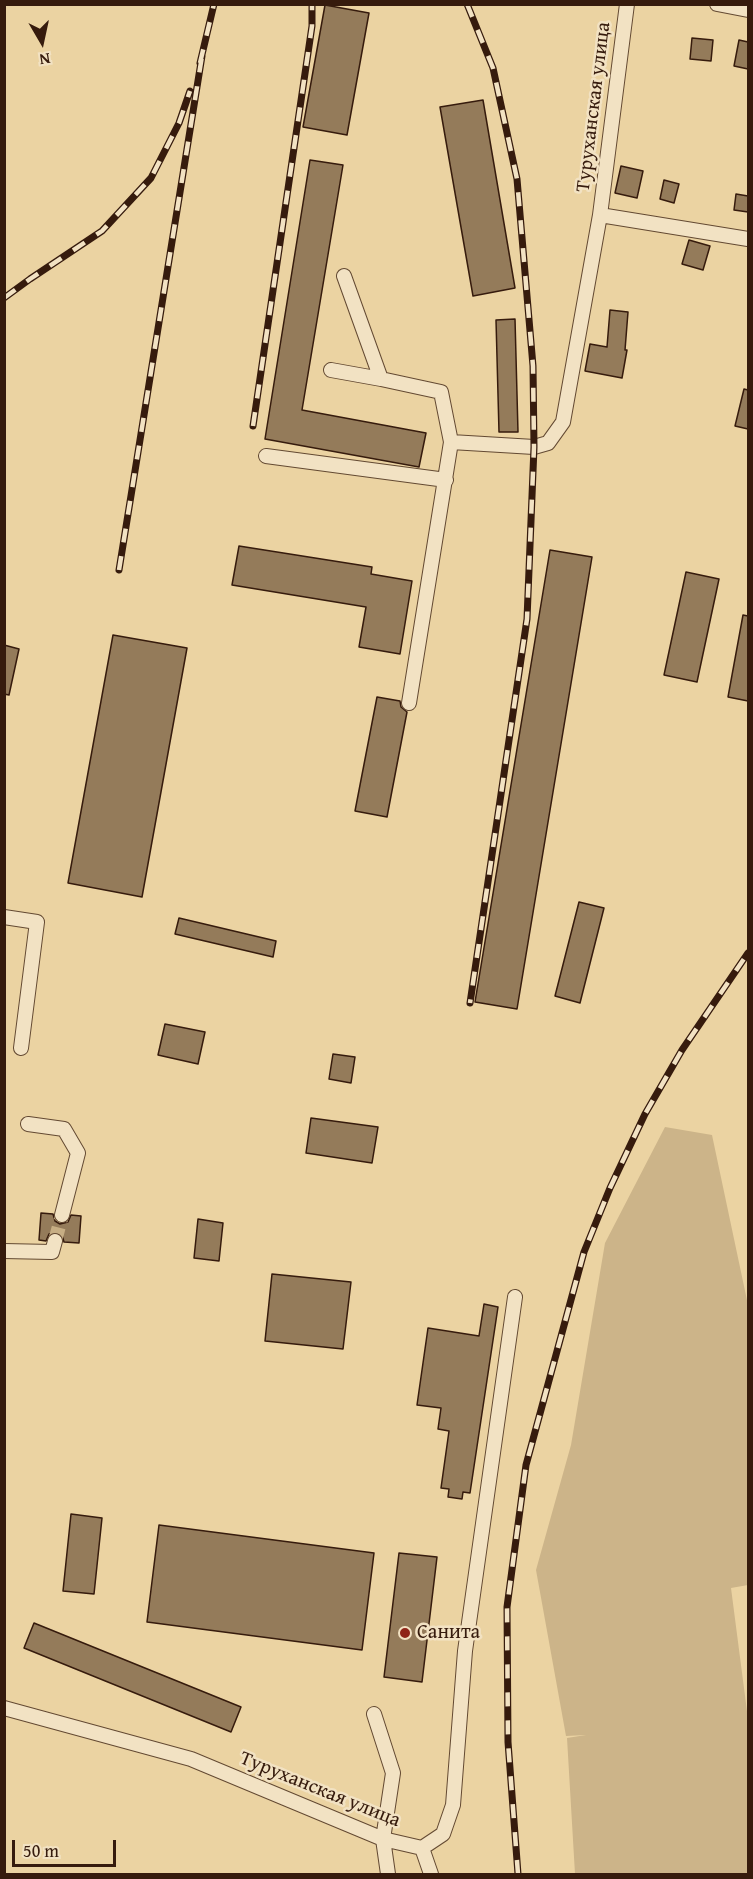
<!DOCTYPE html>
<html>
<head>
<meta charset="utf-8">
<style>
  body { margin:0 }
  #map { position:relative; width:753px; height:1879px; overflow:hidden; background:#ebd3a2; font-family:"Gentium Book Plus",serif }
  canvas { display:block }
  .frame { position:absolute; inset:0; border:6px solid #361b0d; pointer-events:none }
  .north { position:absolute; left:12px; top:12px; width:60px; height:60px; -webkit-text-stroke:4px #f2e2c3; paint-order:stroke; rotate:171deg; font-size:16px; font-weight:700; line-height:24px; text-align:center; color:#361b0d }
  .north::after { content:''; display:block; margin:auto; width:21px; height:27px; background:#361b0d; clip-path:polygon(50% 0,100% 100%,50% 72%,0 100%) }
  .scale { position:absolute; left:12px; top:1840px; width:104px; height:27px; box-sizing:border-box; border:3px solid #361b0d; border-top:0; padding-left:8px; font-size:18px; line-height:21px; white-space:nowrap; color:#361b0d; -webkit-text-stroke:4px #f2e2c3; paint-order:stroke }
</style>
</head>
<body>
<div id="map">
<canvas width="753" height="1879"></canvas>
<div class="frame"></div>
<div class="north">N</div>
<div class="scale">50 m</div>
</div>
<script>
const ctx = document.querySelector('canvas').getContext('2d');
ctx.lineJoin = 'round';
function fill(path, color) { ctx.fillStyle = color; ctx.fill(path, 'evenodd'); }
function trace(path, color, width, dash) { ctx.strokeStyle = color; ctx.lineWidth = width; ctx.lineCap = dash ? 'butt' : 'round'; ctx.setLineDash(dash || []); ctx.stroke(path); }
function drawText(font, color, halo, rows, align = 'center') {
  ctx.font = font + ' "Gentium Book Plus",serif'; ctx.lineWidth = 5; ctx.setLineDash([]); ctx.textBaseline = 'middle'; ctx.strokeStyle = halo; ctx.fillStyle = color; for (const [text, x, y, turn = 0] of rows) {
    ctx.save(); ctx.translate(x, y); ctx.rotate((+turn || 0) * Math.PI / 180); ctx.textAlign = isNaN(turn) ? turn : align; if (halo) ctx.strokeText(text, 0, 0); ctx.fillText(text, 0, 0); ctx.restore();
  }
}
const green = new Path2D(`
  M665,1127l47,8 36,170v280l-17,3 17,131v155h-173l-8,-136 19,-3 -20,1 -30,-166 35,-125 34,-202z`);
const building = new Path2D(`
  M325,5l44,8 -22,122 -44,-8z
  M692,38l21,2 -2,21 -21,-2z
  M739,40l9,2v27l-14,-3z
  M483,100l32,188 -42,8 -33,-189z
  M310,160l33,5 -41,245 124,23 -7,34 -154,-28z
  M621,166l22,5 -6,27 -22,-5z
  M664,180l15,4 -5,19 -14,-4z
  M736,194l12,2v16l-14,-2z
  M689,240l21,6 -7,24 -21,-6z
  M610,310l18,2 -3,38h2l-5,28 -37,-7 5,-27 17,3z
  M515,319l3,113h-19l-3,-112z
  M744,389l4,1v39l-13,-3z
  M239,546l133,21 -1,7 41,7 -12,73 -41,-7 7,-40 -134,-22z
  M550,550l42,7 -75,452 -42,-7z
  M686,572l33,7 -22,103 -33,-7z
  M743,615l5,1v85l-20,-4z
  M113,635l74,13 -45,249 -74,-14z
  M4,645l15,4 -10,46 -5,-1z
  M377,697l23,4 1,6 6,5 -20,105 -32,-6z
  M579,902l25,6 -24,95 -25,-7z
  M179,918l97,23 -3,16 -98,-23z
  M165,1024l40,8 -7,32 -40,-9z
  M333,1054l22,3 -4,26 -22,-4z
  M311,1118l67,9 -6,36 -66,-10z
  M41,1213l12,1 2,7 5,3 8,-2 3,-7 10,1 -2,27 -15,-1 -2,-7 -5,-3 -8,2 -3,7 -7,-1z
  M198,1219l25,4 -4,38 -25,-3z
  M272,1274l79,8 -8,67 -78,-8z
  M484,1304l14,3 -28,186 -7,-1 -1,7 -14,-2 1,-8 -8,-1 8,-57 -11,-2 3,-21 -24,-3 11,-77 51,8z
  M71,1514l31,4 -8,76 -31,-3z
  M159,1525l215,28 -12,97 -215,-28z
  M399,1553l38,4 -15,125 -38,-5z
  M34,1623l207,84 -10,25 -207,-84z`);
const minorTunnel = new Path2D(`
  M55,1241l7,-26`);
const minor = new Path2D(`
  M627,4l-27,211 148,24
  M717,4l31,6
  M344,276l37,103
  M331,370l50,9 60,13 10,50
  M266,456l180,24
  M409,703l42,-261 83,5 14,-4 15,-21 37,-207
  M4,917l33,5 -16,126
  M28,1124l36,5 14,24 -16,62
  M4,1251l48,1 3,-11
  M4,1708l187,51 192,80 39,9 21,-14 10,-29 12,-154 50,-354
  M374,1714l19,59 -10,66 5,35
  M422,1848l9,26`);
const rail = new Path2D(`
  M467,4l26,64 24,111 16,187 1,81 -7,172 -57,384
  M200,63l14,-59
  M4,298l26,-19 72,-48 49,-53 28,-55 11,-32
  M253,426l59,-400v-22
  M119,570l83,-514
  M518,1874l-10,-132 -1,-135 19,-142 58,-213 26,-64 35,-74 37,-64 66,-97`);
const markers = [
  [405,1633,6,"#8f2418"]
];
const streetNames = [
  ["Туруханская улица",594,107,-83],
  ["Туруханская улица",320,1790,22]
];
const poiNames = [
  ["Санита",417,1633]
];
fill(green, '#ccb489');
fill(building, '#947b5a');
trace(building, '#361b0d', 1.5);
trace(minorTunnel, '#c7ae84', 14, [14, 7]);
trace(minor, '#634932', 16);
trace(minor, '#f2e2c3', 14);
trace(rail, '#361b0d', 7);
trace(rail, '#f2e2c3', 4.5, [14]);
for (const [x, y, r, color] of markers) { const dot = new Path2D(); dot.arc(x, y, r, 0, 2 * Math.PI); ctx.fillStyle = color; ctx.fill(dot); trace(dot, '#f2e2c3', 2); }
drawText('20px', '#361b0d', '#f2e2c3', streetNames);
drawText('20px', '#361b0d', '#f2e2c3', poiNames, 'left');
</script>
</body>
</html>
